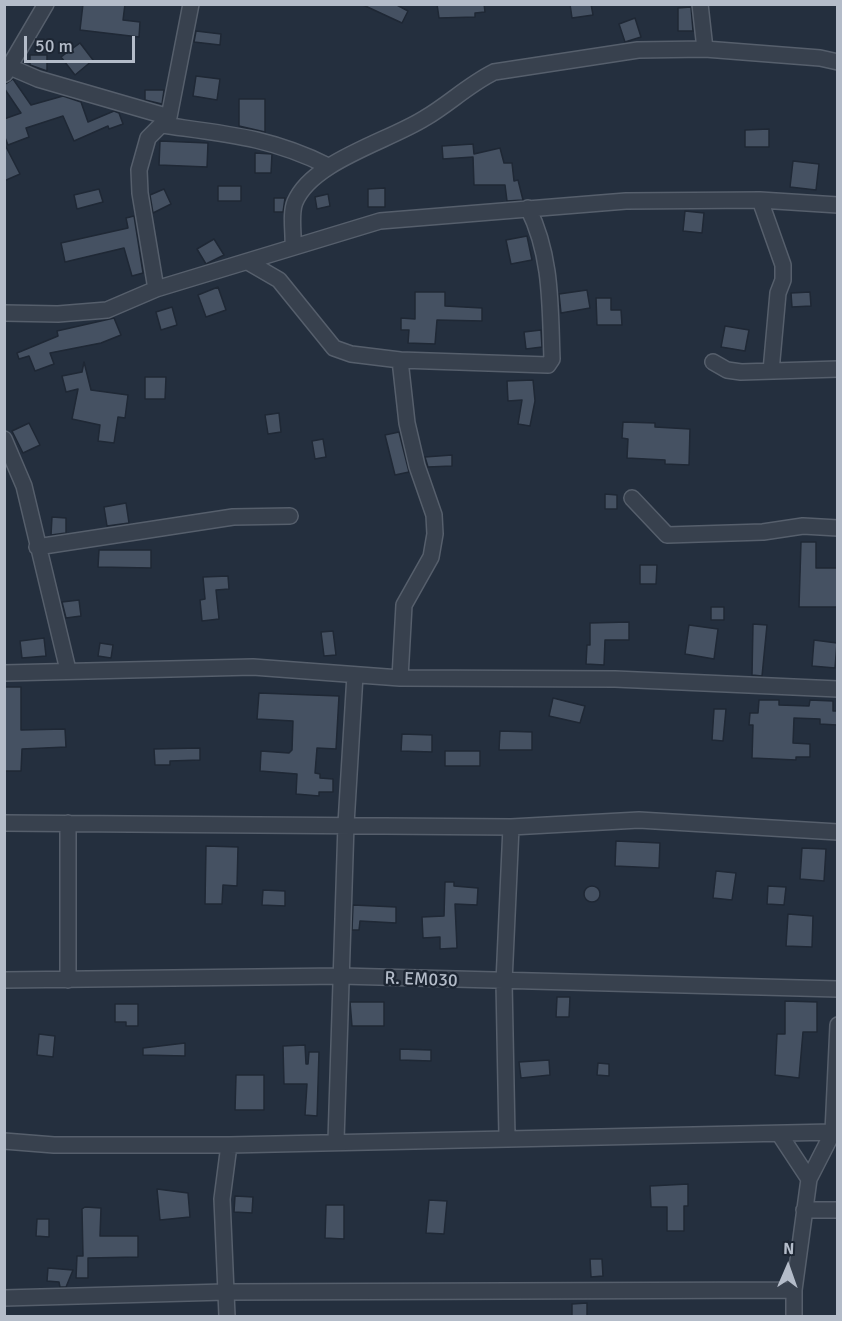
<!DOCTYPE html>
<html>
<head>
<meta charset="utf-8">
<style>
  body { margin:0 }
  #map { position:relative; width:842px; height:1321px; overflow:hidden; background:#242f3e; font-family:Signika,sans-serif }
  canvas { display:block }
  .frame { position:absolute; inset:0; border:6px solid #b4bcc9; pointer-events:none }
  .north { position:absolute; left:758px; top:1237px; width:60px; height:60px; -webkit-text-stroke:4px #1d2633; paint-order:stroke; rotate:2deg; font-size:16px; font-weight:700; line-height:24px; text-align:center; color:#b4bcc9 }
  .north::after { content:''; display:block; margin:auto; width:21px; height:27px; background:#b4bcc9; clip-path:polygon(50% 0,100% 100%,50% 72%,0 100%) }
  .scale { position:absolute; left:24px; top:36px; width:111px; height:27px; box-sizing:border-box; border:3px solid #b4bcc9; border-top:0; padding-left:8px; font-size:18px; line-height:21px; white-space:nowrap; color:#b4bcc9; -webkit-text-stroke:4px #1d2633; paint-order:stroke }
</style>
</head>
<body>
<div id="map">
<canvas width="842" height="1321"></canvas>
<div class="frame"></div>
<div class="north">N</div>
<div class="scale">50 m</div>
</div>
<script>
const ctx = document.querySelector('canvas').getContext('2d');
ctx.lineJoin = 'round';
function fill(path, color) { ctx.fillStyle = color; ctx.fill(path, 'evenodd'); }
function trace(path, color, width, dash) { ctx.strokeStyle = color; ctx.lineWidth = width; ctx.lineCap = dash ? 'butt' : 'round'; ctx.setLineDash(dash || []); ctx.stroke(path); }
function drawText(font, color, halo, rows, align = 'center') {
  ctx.font = font + ' Signika,sans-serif'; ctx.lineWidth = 5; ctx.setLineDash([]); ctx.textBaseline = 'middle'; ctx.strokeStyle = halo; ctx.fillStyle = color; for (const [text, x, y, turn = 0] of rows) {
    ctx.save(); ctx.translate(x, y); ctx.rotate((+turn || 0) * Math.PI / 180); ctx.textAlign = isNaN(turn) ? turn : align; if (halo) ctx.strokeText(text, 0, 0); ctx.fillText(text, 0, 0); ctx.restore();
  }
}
const building = new Path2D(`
  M83,4h42l-2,16 17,2 -1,15 -59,-7z
  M361,4h34l13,7 -6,12z
  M437,4h47l1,8 -10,1v4l-36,1z
  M570,4h21l2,11 -21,3z
  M691,7l2,24h-15v-23z
  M635,18l6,19 -16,5 -6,-18z
  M196,31l25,3 -1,11 -26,-3z
  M80,43l13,17 -18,15 -14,-18z
  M30,55h17v16l-17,-6z
  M196,76l24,3 -3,21 -24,-4z
  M13,79l18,26 32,-9 18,6 7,20 26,-11 5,2 4,11 -14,5 -1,-3 -34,15 -11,-25 -37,12 3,9 -21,8 -4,-10v-16l17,-6 -17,-25v-3z
  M145,90h19l-2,14 -17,-4z
  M239,99h26v33l-26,-6z
  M769,129v18h-24v-17z
  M160,141l48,2 -1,24 -48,-2z
  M4,143l16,31 -16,7z
  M473,144l1,10 26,-6 4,15h8l2,18 4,-1 5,20 -16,1 -2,-16h-31l-1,-28 -30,2 -1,-13z
  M255,153l17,1 -1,19h-16z
  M793,161l26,3 -3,26 -26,-3z
  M218,186h23v15h-23z
  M385,188v19h-17v-18z
  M99,189l4,13 -26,7 -3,-14z
  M164,189l7,15 -18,9 -3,-18z
  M328,194l2,12 -13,3 -2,-12z
  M274,198h11l-2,14h-9z
  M685,211l19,2 -2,20 -19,-2z
  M134,216l9,57 -11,3 -8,-28 -59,14 -4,-19 67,-15 -2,-10z
  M527,236l5,24 -21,4 -5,-24z
  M214,239l10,16 -18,9 -9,-15z
  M218,287l8,23 -20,7 -8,-22z
  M587,290l3,18 -29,5 -2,-19z
  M415,292h30v14l37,2v13l-45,-1 -2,24 -27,-1 1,-13h-8v-12l14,1z
  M810,292l1,14 -19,1 -1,-14z
  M596,298h15v12h10l1,15h-25z
  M172,307l5,18 -16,5 -5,-18z
  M114,318l7,17 -20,8 -51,10 4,11 -19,7 -6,-15 -10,3 -2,-6 41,-17 -1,-5z
  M725,326l24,4 -4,21 -24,-4z
  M541,330l1,17 -16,2 -2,-17z
  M84,362l7,28 37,5 -3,23 -7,-1 -4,26 -16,-2 2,-16 -28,-6 6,-30 -12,3 -4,-16 20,-4z
  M145,377h21l-1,22h-20z
  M533,380l2,21 -5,25 -12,-2 4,-24 -14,1 -1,-20z
  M279,413l2,19 -13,2 -3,-19z
  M623,422l32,1v4l35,2 -1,36 -24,-1v-4l-38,-2 1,-19 -6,-1z
  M29,423l11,22 -17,8 -11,-22z
  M399,432l10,40 -14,3 -10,-40z
  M323,439l3,18 -11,2 -3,-18z
  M452,455v11l-24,1 -3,-10z
  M605,494l12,1v14h-12z
  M126,503l3,20 -22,3 -3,-19z
  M52,517l14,1v15l-15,2z
  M801,542h15v26h21v39h-38z
  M99,550h52v18l-53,-1z
  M640,565h17l-1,19h-16z
  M228,576l1,13 -13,1 3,29 -17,2 -2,-21 5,-1 -2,-22z
  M79,600l2,16 -15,2 -4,-16z
  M711,607h13v13h-13z
  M629,622v18h-24l-1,25 -18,-1 1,-19h3v-22z
  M753,624l14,1 -5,51 -10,-1z
  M689,625l29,4 -4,30 -29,-5z
  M333,631l3,24 -12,1 -3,-24z
  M44,638l2,18 -24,2 -2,-17z
  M814,640l23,3 -2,25 -23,-2z
  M100,643l13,2 -2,13 -13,-2z
  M4,687h17v43l44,-1 1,18 -44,2 -1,22h-17z
  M259,693l80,3 -3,53 -19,-1 -2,25 5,1v4l13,1v13h-14v4l-23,-2 1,-20 -37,-3 1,-20 28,2 3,-3 1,-29 -36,-2z
  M553,698l32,8 -5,17 -31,-7z
  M759,700h20v5l30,1 1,-6 23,1v10h4v14l-17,-1v-5l-26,-1 -1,25 17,1v13h-14v3l-44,-2 1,-33h-4l1,-12h8z
  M714,709h12l-3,32 -11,-1z
  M500,731l32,1v18h-33z
  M402,734l30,1v17l-31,-1z
  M200,748v12l-30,1v4h-15l-1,-16z
  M445,751h35v15h-35z
  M616,841l44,2 -1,25 -44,-2z
  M206,846l32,1 -1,39 -14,-1 -1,19h-17z
  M802,848l24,1 -2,32 -24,-2z
  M716,871l20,2 -4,27 -19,-2z
  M445,882h9v4l24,2 -1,17 -22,-1 2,44 -17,1v-12l-17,1 -1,-21 22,-1z
  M768,886l18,1 -2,18 -17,-1z
  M584 894a8 8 0 1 1 16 0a8 8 0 1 1-16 0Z
  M263,890l22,1v15l-23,-1z
  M353,905l43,2v16l-36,-2 -1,9h-7z
  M788,914l25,2 -1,31 -26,-1z
  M557,997h13l-1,20h-13z
  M785,1001l32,1v30h-14l-4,46 -24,-3 2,-41h8z
  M350,1002h34v24h-32z
  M115,1004h23v22h-12v-4h-11z
  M39,1034l16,2 -2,21 -16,-2z
  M185,1043v13l-42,-1v-7z
  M305,1045l1,19h2l1,-12h10l-2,64 -12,-1 2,-31h-23l-1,-38z
  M400,1049l31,1v11l-31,-1z
  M549,1060l1,15 -29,3 -2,-16z
  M598,1063l11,1v12l-12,-1z
  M236,1075h28v35h-29z
  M688,1184v22h-4v25h-17v-24h-16l-1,-21z
  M157,1189l31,4 2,24 -30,3z
  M235,1196l18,1 -1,16 -18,-1z
  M429,1200l18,1 -3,33 -18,-1z
  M326,1205h18v34l-19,-1z
  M85,1207l16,1 -1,28h38v21l-50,1v20h-12l1,-22h6l-1,-47z
  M37,1219h12v18l-13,-1z
  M590,1259h12l1,17 -12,1z
  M48,1268l25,2 -7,17h-6l-1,-5 -12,-1z
  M587,1303v14h-15v-13z`);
const minor = new Path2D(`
  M700,4l5,45
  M10,67l28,12 131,38
  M5,74l41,-70
  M162,125c64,9 108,12 166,41
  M760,200l23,65v15l-5,13 -7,78
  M293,247c1,-13 -3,-33 2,-45 17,-41 94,-61 130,-84 24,-14 43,-33 69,-46l144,-22 67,-1 115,9 18,4
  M248,262l31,18 55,68 17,6 49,6 7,63 10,43 17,49 1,19 -4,23 -27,48 -4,73
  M156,289l-16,-96 -1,-23 9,-32 21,-21 22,-113
  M4,313l54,1 49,-4 49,-21 224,-68 246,-20 134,-1 78,5
  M400,360l148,5 4,-6c-2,-53 0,-103 -24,-151
  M713,362l14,8 14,2 97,-3
  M4,439l20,47 44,184
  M632,498l35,37 96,-3 40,-6 35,2
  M37,547l196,-30 57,-1
  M4,673l249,-6 147,11 215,1 223,10
  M4,823l507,4 128,-7 199,12
  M4,980l337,-4 497,13
  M68,980v-157
  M780,1135l29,44
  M507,1137l-3,-155 7,-155
  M4,1141l50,4h175l604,-13
  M336,1141l10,-317 9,-149
  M804,1210h34
  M4,1298l221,-6 569,-2
  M227,1316l-5,-117 7,-54
  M794,1316v-26l15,-111 24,-47 5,-107`);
const streetNames = [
  ["R. EM030",421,980,2]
];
fill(building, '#455162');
trace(building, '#1f2835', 1.5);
trace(minor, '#565f6c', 18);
trace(minor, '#38414e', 15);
drawText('18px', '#b4bcc9', '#1d2633', streetNames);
</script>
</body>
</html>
